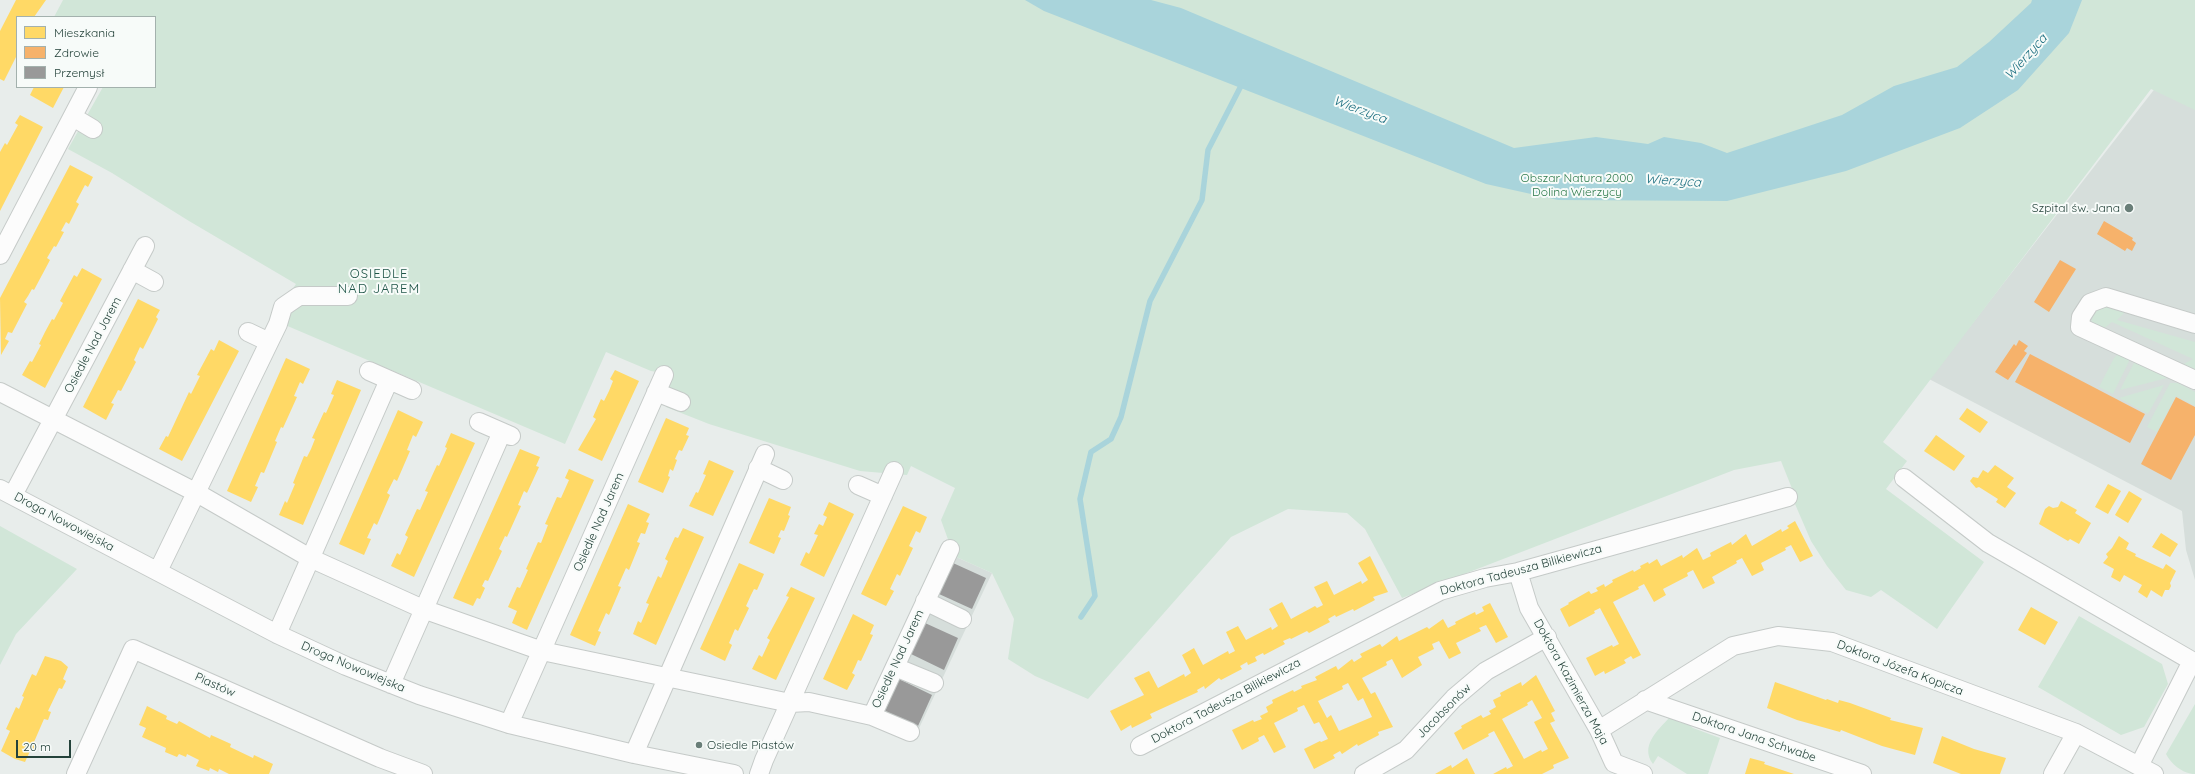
<!DOCTYPE html>
<html>
<head>
<meta charset="utf-8">
<style>
  body { margin:0 }
  #map { position:relative; width:2195px; height:774px; overflow:hidden; background:#e8edeb; font-family:Quicksand,sans-serif }
  canvas { display:block }
  .legend { position:absolute; left:16px; top:16px; width:140px; height:72px; box-sizing:border-box; background:#f7fbf9; border:1px solid #a3b1ad; margin:0; padding:5px 7px; list-style:none; font-size:12px; color:#24423a }
  .legend li { display:flex; align-items:center; gap:8px; height:20px }
  .legend b { width:20px; border:1px solid #a3b1ad }
  .scale { position:absolute; left:16px; top:740px; width:55px; height:18px; box-sizing:border-box; border:2px solid #24423a; border-top:0; padding-left:5px; font-size:12px; line-height:14px; white-space:nowrap; color:#24423a; -webkit-text-stroke:3px #f7fbf9; paint-order:stroke }
</style>
</head>
<body>
<div id="map">
<canvas width="2195" height="774"></canvas>
<ul class="legend">
<li><b style="height:11px;background:#ffd966"></b>Mieszkania</li>
<li><b style="height:11px;background:#f6b26b"></b>Zdrowie</li>
<li><b style="height:11px;background:#999"></b>Przemysł</li>
</ul>
<div class="scale">20 m</div>
</div>
<script>
const ctx = document.querySelector('canvas').getContext('2d');
ctx.lineJoin = 'round';
function fill(path, color) { ctx.fillStyle = color; ctx.fill(path, 'evenodd'); }
function trace(path, color, width, dash) { ctx.strokeStyle = color; ctx.lineWidth = width; ctx.lineCap = dash ? 'butt' : 'round'; ctx.setLineDash(dash || []); ctx.stroke(path); }
function drawText(font, color, halo, rows, align = 'center') {
  ctx.font = font + ' Quicksand,sans-serif'; ctx.lineWidth = 4; ctx.setLineDash([]); ctx.textBaseline = 'middle'; ctx.strokeStyle = halo; ctx.fillStyle = color; for (const [text, x, y, turn = 0] of rows) {
    ctx.save(); ctx.translate(x, y); ctx.rotate((+turn || 0) * Math.PI / 180); ctx.textAlign = isNaN(turn) ? turn : align; if (halo) ctx.strokeText(text, 0, 0); ctx.fillText(text, 0, 0); ctx.restore();
  }
}
const built = new Path2D(`
  M2195,37v543l-9,-30 -4,-39 -253,-132z
  M954,556l38,17 -79,168 -37,-17z`);
const green = new Path2D(`
  M63,0h2132v110l-44,-21 -268,353 24,19 -21,28 98,73 -47,67 -56,-39 -10,7 -25,-7 -19,-24 -16,-25 -16,-37 -2,-13 -12,-30 -47,9 -332,128 -37,-69 -18,-16 -59,-4 -57,28 -143,162 -53,-23 -27,-17 6,-40 -22,-46 -38,-17 -13,-36 14,-32 -44,-22 -4,9 -47,-4 -151,-47 -43,-17 -3,-34 -12,-2 -45,-19 -41,92 -294,-125 25,-35 -107,-63 -77,-48 -44,-24 35,-62h52v-70h-101z
  M2104,306l23,4 -10,10 78,22v31l-15,-7 13,-7 -81,-37 -10,8 -11,-7 3,-11z
  M2119,353l13,2 -19,39 -14,-7 15,-29z
  M2135,361l36,16 -51,13z
  M2170,383h8l17,9v14l-19,-10 -19,36 -10,-5z
  M2164,385l-16,29 -29,-16z
  M0,526l77,43 -61,65 -16,31z
  M2079,616l83,48 6,20 -24,43 -23,8 -83,-48z
  M2195,704v70c-12,0 -24,-10 -29,-20z
  M1680,716l13,12 27,10 -12,36h-21l-29,-18 -5,8c-13,-18 4,-33 16,-46z`);
const water = new Path2D(`
  M1025,0h126l30,8 333,140 82,-11 52,7 16,-7 37,6 26,10 115,-38 52,-29 63,-19 32,-25 42,-39 1,-3h50l-13,33 -51,57 -58,38 -114,43 -119,30 -169,-1 -72,-16 -442,-173z`);
const homes = new Path2D(`
  M16,0h30l-12,17h-17v38l-13,26 -4,-2v-48z
  M34,87h30l-11,21 -23,-13z
  M20,115l23,12 -43,84v-59l5,-9 2,2 11,-20 -3,-2z
  M70,165l23,12 -5,10 -3,-2 -9,17 3,2 -10,20 -3,-2 -5,9 3,1 -8,15 -2,-1 -7,12 3,2 -16,30 -2,-1 -4,7 -4,6 3,2 -15,29 -4,-1 -3,7 4,2 -8,14 -1,-57z
  M82,268l20,11 -57,109 -23,-13 8,-14 2,1 9,-17 -2,-1 6,-12 7,-13 2,1 9,-17 -3,-2 14,-26 3,2z
  M138,299l22,11 -4,7 2,2 -15,30 -3,-2 -6,13 2,2 -15,29 -3,-1 -3,6 -4,7 3,1 -8,16 -23,-13z
  M219,340l20,11 -57,110 -23,-12 7,-13 2,1 21,-45 2,2 9,-18 -3,-1 14,-26 3,2z
  M286,358l24,11 -7,15 -3,-2 -6,14 3,1 -14,31 -2,-1 -6,14 2,1 -13,31 -3,-1 -6,14 3,1 -7,15 -24,-11z
  M615,370l24,11 -37,80 -24,-11 18,-31 -3,-2 8,-18 3,2 5,-10 4,-10 -3,-2z
  M337,380l24,10 -58,135 -24,-10 6,-14 2,2 8,-19 -2,-1 11,-27 3,1 4,-8 4,-10 -3,-1 12,-26 2,1 8,-18 -3,-1z
  M1967,408l21,14 -8,11 -21,-14z
  M398,410l25,12 -7,15 -3,-2 -6,15 3,1 -13,30 -3,-2 -7,14 3,2 -13,30 -3,-2 -7,15 4,1 -7,16 -25,-11z
  M666,418l23,10 -3,7 3,1 -7,15 -3,-1 -4,9 2,1 -4,11 -3,-2 -2,7 2,1 -7,16 -25,-11z
  M451,433l24,10 -61,134 -23,-11 6,-13 3,2 8,-18 -3,-2 12,-26 3,1 8,-18 -3,-1 12,-26 2,1 8,-18 -2,-1z
  M1936,435l29,21 -11,15 -30,-20z
  M520,449l20,8 -4,9 3,1 -12,26 -3,-2 -6,14 3,1 -14,31 -2,-1 -6,13 3,2 -14,30 -3,-1 -3,6 3,2 -5,11 -3,-1 -4,8 -20,-8z
  M709,460l25,11 -21,45 -24,-10 7,-14 2,1 8,-18 -3,-1z
  M1995,465l19,13 -7,9 9,6 -11,15 -9,-6 2,-3 -19,-12 -3,1 -6,-7 3,-4 5,1 5,-8 5,3z
  M569,469l25,11 -67,150 -15,-7 5,-12 -9,-4 9,-20 3,1 8,-18 -2,-1 12,-27 3,1 7,-18 -3,-1 12,-27 4,1 8,-18 -4,-2z
  M2108,484l13,7 -13,23 -13,-7z
  M2129,491l13,8 -14,24 -13,-8z
  M769,498l22,9 -3,8 2,1 -6,15 -3,-1 -3,7 3,1 -7,16 -25,-11z
  M2061,501l16,9 -2,3 16,10 -12,21 -9,-5 -2,2 -29,-17 6,-15 4,-3 4,2 5,-1z
  M829,502l25,12 -30,63 -24,-12 6,-13 3,2 9,-19 -4,-1 5,-10 4,2 4,-9 -4,-2z
  M628,504l22,10 -4,8 3,1 -4,11 -4,-1 -4,9 3,1 -11,27 -3,-2 -8,18 3,1 -12,28 -3,-2 -8,18 3,1 -6,14 -25,-11z
  M903,506l24,11 -7,16 -4,-2 -7,15 4,2 -13,28 -3,-2 -7,15 4,2 -8,15 -25,-12z
  M1795,521l18,35 -13,6 -9,-17 -6,3 1,2 -25,13 3,7 -12,6 -10,-18 -6,3 1,2 -25,14 3,6 -12,6 -10,-19 -6,3 1,3 -25,13 3,6 -12,7 -10,-18 -6,3 1,2 -26,13 28,53 -8,4 -2,-3 -7,4 2,3 -21,11 -1,-3 -9,5 -9,-18 26,-13 1,2 6,-3 -19,-36 -6,3 1,2 -26,14 -9,-18 9,-5 -1,-1 21,-12 2,3 7,-3 -2,-3 8,-4 1,3 8,-5 -1,-2 21,-10 1,2 7,-4 -1,-2 8,-4 1,2 8,-5 4,7 21,-11 1,3 14,-10 6,12 8,-4 -1,-3 21,-11 1,3 14,-11 6,12 29,-17 1,3 7,-4 -2,-2z
  M683,528l21,9 -48,108 -23,-11 5,-13 3,2 8,-19 -3,-1 12,-27 3,2 7,-17 -3,-2 10,-22 3,1z
  M2161,533l17,11 -8,13 -18,-10z
  M2119,536l10,7 -3,6 10,5 -1,2 28,13 3,-5 10,7 -6,12 1,3 -2,4h-4l-3,7 -11,-7 -4,8 -9,-6 4,-7 -18,-10 -4,7 -9,-5 3,-8 -11,-6 5,-6 -2,-3 6,-6z
  M1370,556l18,36 -15,5 2,3 -21,11 -1,-2 -17,8 -1,-2 -7,4 2,3 -21,11 -2,-2 -16,8 -1,-1 -7,3 2,3 -21,11 -1,-2 -8,4 2,4 -9,4 -1,-3 -7,4 2,3 -21,11 -2,-2 -14,11 -1,-3 -7,4 1,2 -48,22 2,4 -20,10 -1,-3 -10,6 -11,-20 34,-16 -10,-17 15,-7 9,17 26,-14 1,3 6,-4 -9,-18 12,-7 9,17 25,-14 1,3 6,-3 -9,-19 12,-6 8,14 25,-13 1,3 6,-4 -9,-17 13,-7 9,17 24,-13 2,2 6,-3 -9,-18 13,-6 7,14 27,-14 1,3 6,-4 -10,-17z
  M739,563l25,11 -7,16 -3,-1 -3,6 -5,11 3,2 -11,23 -3,-2 -6,14 3,2 -7,16 -25,-12z
  M791,587l24,11 -39,82 -24,-11 7,-14 3,2 8,-17 -3,-2 22,-41 -3,-1z
  M1490,603l18,34 -12,6 -10,-18 -7,3 2,3 -25,12 5,10 -12,6 -10,-18 -7,3 2,5 -16,8 4,8 -20,13 -10,-19 -6,3 1,3 -25,13 9,16 4,-2 18,35 -15,5 1,3 -21,11 -1,-2 -15,10 -2,-3 -7,4 2,3 -21,11 -10,-20 16,-8 1,1 7,-3 -9,-17 -5,2 -10,-19 -7,3 1,3 -24,12 12,24 -12,6 -10,-18 -6,3 1,3 -17,9 -10,-20 21,-10 1,2 8,-3 -2,-3 8,-4 -2,-5 7,-4 -1,-3 21,-10 1,2 8,-4 -1,-2 16,-6 -2,-3 21,-11 2,4 14,-11 2,3 8,-5 -2,-3 20,-10 2,3 15,-11 2,5 28,-14 2,2 14,-10 5,9 8,-4 -1,-2 20,-10 1,3 8,-4 -2,-4zM1348,683l10,18 5,-3 9,19 -33,14 -8,-16 -4,3 -9,-17 25,-12 -1,-3z
  M2031,607l27,15 -13,23 -27,-15z
  M853,614l21,11 -4,9 3,1 -12,26 -3,-1 -3,7 -3,6 3,2 -8,15 -24,-11z
  M45,656l16,5 7,6 -5,12 3,2 -4,8 -3,-1 -11,23 3,1 -3,8 -4,-1 -10,23 2,1 -3,7 -2,-1 -6,13 -10,-3 -14,-8 9,-20 -4,-2 10,-22 3,2 5,-12 -2,-1 10,-22 4,2z
  M1536,675l19,36 -4,2 4,8 -5,2 19,35 -16,7 1,3 -12,6h-49l13,-7 1,2 6,-3 -19,-35 -6,3 1,2 -26,14 -9,-17 8,-5 -1,-2 20,-11 2,3 8,-4 -2,-3 7,-4 -3,-7 8,-4 -1,-3 21,-11 1,4zM1532,700l10,18 -8,4 14,27 -6,3 -1,-2 -17,9 -22,-40 26,-14 -1,-2z
  M1775,682l51,18 1,-1 11,4 1,-3 11,3 41,15 -1,2 33,8 -8,27 -33,-9 -41,-16 -1,2 -43,-12 -30,-12z
  M147,706l20,10 -1,3 11,5 2,-3 31,17 1,-3 20,9 -1,3 23,11 1,-3 19,9 -4,10h-40l-10,-5 -1,3 -8,-4 -1,3 -13,-5 3,-6 -12,-6 -1,3 -7,-3 -2,3 -12,-5 1,-4 -24,-11 4,-9 -7,-3z
  M1942,736l32,13 32,9 -6,16h-39l-28,-11z
  M1467,758l8,16h-40l16,-9 1,3z
  M1750,758l15,4 -1,2 30,10h-49z`);
const health = new Path2D(`
  M2104,221l29,17 -1,2 4,3 -4,8 -5,-3 -2,3 -28,-17z
  M2060,260l16,9 -27,43 -15,-10z
  M2019,340l9,6 -4,5 3,2 -19,27 -13,-8 19,-28 2,2z
  M2030,354l115,60 -15,29 -115,-61z
  M2176,397l19,10v28l-24,45 -30,-16z`);
const industry = new Path2D(`
  M953,563l33,15 -14,31 -33,-15z
  M925,623l33,15 -14,32 -33,-16z
  M899,679l33,16 -14,31 -33,-15z`);
const stream = new Path2D(`
  M1081,617l14,-21 -15,-97 11,-47 20,-13 10,-22 29,-116 52,-101 6,-50 35,-68`);
const minor = new Path2D(`
  M73,117l20,12
  M0,255l88,-168
  M132,270l22,12
  M2195,324l-89,-27 -16,6 -9,14 -1,10 115,53
  M248,332l21,10
  M369,371l43,19
  M0,392l197,101 113,65 113,51 119,42 248,52 19,-1 63,14 78,-167
  M656,392l25,10
  M479,422l32,14
  M758,468l25,12
  M1904,478l84,65 204,118 -53,105
  M858,485l25,11
  M0,489l277,145 69,32 73,29 90,29 125,30 100,20
  M13,495l132,-249
  M158,571l120,-247 5,-17 16,-11h49
  M1518,572l11,36 70,122 15,33 29,11
  M925,601l37,18
  M277,634l112,-254
  M895,667l39,16
  M391,684l111,-252
  M1645,700l217,74
  M872,716l38,16
  M509,724l155,-349
  M1599,730l134,-84 45,-10 54,6 244,91 78,41
  M1140,746l300,-155 45,-13 33,-6 270,-75
  M634,754l131,-300
  M76,774l57,-125 247,109 43,16
  M759,774l5,-14 130,-289
  M1364,774l42,-24 48,-52 32,-27 61,-34
  M2053,774l23,-41`);
const markers = [
  [2129,208,5,"#697e78"],
  [699,745,4,"#697e78"]
];
const parkNames = [
  ["Obszar Natura 2000",1577,178],
  ["Dolina Wierzycy",1577,192]
];
const poiNames = [
  ["Szpital św. Jana",2120,208],
  ["Osiedle Piastów",707,745,"left"]
];
const streetNames = [
  ["Osiedle Nad Jarem",93,345,-62],
  ["Droga Nowowiejska",64,522,28],
  ["Osiedle Nad Jarem",599,522,-66],
  ["Doktora Tadeusza Bilikiewicza",1521,570,-15],
  ["Osiedle Nad Jarem",898,659,-65],
  ["Droga Nowowiejska",353,667,23],
  ["Doktora Józefa Kopicza",1900,668,21],
  ["Doktora Kazimierza Maja",1571,682,61],
  ["Piastów",215,685,24],
  ["Doktora Tadeusza Bilikiewicza",1226,701,-28],
  ["Jacobsonów",1444,711,-45],
  ["Doktora Jana Schwabe",1754,737,19]
];
const waterNames = [
  ["Wierzyca",2026,57,-48],
  ["Wierzyca",1360,110,21],
  ["Wierzyca",1673,181,4]
];
const neighbourhoodNames = [
  ["OSIEDLE",379,274],
  ["NAD JAREM",379,289]
];
fill(built, '#d6dedb');
fill(green, '#d1e6d8');
fill(water, '#a9d4db');
fill(homes, '#ffd966');
fill(health, '#f6b26b');
fill(industry, '#999');
trace(stream, '#a9d4db', 5.5);
trace(minor, '#c5cac8', 20);
trace(minor, '#fcfcfc', 18);
for (const [x, y, r, color] of markers) { const dot = new Path2D(); dot.arc(x, y, r, 0, 2 * Math.PI); ctx.fillStyle = color; ctx.fill(dot); trace(dot, '#f7fbf9', 1.5); }
drawText('12px', '#2d7a4b', '#f7fbf9', parkNames);
drawText('12px', '#24423a', '#f7fbf9', poiNames, 'right');
drawText('12px', '#24423a', '#f7fbf9', streetNames);
drawText('italic 13px', '#1c6f80', '#f7fbf9', waterNames);
ctx.letterSpacing = '1px';
drawText('13px', '#1f5548', '#f7fbf9', neighbourhoodNames);
ctx.letterSpacing = '0px';
</script>
</body>
</html>
